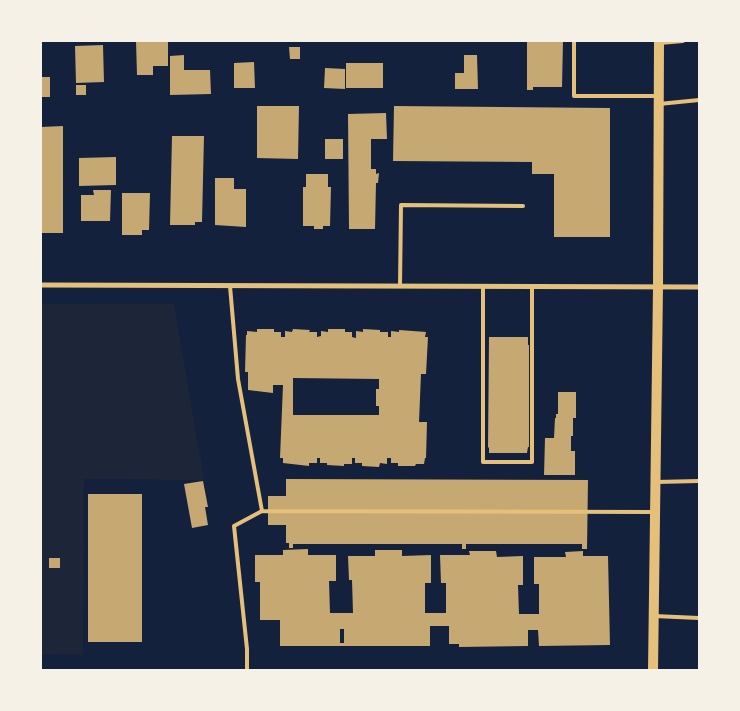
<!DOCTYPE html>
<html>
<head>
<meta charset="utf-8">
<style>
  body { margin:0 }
  #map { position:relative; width:740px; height:711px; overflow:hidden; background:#14213d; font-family:"Noto Sans",sans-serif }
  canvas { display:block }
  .frame { position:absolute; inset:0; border:42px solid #f6f1e7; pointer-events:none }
</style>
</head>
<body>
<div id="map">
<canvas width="740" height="711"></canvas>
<div class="frame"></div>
</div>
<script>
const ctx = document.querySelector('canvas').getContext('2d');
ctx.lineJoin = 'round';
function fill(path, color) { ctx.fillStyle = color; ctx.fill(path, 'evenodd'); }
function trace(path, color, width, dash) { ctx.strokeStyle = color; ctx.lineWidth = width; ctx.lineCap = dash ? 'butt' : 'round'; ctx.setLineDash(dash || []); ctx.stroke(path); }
const green = new Path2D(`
  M41,304h133l30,176 -120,-1 -1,176 -42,-1z`);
const building = new Path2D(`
  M136,41h32v25h-15v9h-16z
  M527,41h36l-1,46h-29v3h-6z
  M103,45l1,37 -28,1 -1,-37z
  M289,47h11v12h-10z
  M184,55v15h26l1,24 -41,1v-39z
  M464,55h13l1,34h-23v-16h9z
  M254,62l1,26h-21v-25z
  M346,63h37v25h-37z
  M325,68l20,1v20l-21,-1z
  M41,77h9v20h-9z
  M76,85h10v10h-10z
  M257,106h42l-1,53 -41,-1z
  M394,106l216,2v129h-56v-63h-22v-12l-139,-1z
  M386,113l1,26h-16v30h5v5l3,-1 -1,10h-2l-1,46h-26l-1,-115z
  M63,126v107h-22v-106z
  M172,136h32l-2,86h-7v3h-25z
  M325,139h18v20h-18z
  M116,157v28l-37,1v-28z
  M306,174h22v13h3l-1,39h-7v3h-9v-3h-11v-39h3z
  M215,178h19v11h12v38l-31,-2z
  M93,190h18l-1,31h-29v-26h13z
  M122,193h28l-1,37h-7v5h-20z
  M257,329h17v3h7v5h4v-6l7,1 1,-3 17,1 -1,2h8v5l4,-1v-5l7,1v-3h17v3h7v5l4,1v-7l7,1v-3l17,1v2h8v5h3v-6l8,1v-2l27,2 -1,5h3l-2,37h-5l-2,48h8l-1,36h-1l-1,6h-8l-1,2h-17v-3h-7v-5h-4v6l-7,-1 -1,4 -17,-1v-3h-7v-5h-3v6h-8v2l-17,-1v-2h-7v-5h-3v5h-8v3l-26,-3v-5h-3l3,-73h-10v8l-25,-3v-18h-3l1,-37h1v-4l10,1zM293,378l86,1v10h-3v17h3v9h-86z
  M489,337h39v8h1v102h-1l-1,6h-38v-6l-1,1z
  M558,392h18v26h-3v18h-2v15h4v24h-31l1,-37h9l1,-20h1v-4h2z
  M286,479l302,1 -1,69h-5v-5h-116v5h-4v-5h-169v4h-4v-5h-3v-18h-18v-29h18z
  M203,481l5,26h-3l3,18 -16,3 -8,-44z
  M88,494h54v148h-54z
  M308,549v6h28v26h-7l1,32h23l-1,-33h-3l-1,-24h27v-6h27v6l29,-1v28h-6v30h21v-30h-5l-1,-28h30l-1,-4h27l1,6 26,-1v29h-5l1,29h20v-30h-5v-27h32l-1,-5 18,-1v5h25l2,89 -71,1 -1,-16h-10v16l-69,1v-3h-10v-18h-19v20h-150v-26h-20v-38h-5v-27h28v-5zM340,629h4v14h-4z
  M49,558h11v10h-11z`);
const service = new Path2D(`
  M574,41v55h83
  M660,43l23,-2
  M659,104l40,-4
  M230,286l8,93 24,132 -28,15 13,123v21
  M400,286l1,-81 122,1
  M483,287v175h49v-175
  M656,482l43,-1
  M262,511l393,1
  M654,616l45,2`);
const minor = new Path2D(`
  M41,285l658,2`);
const secondary = new Path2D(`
  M653,670l5,-383 1,-246`);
fill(green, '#1d2539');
fill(building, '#c6a872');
trace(service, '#e5c07b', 4);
trace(minor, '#e5c07b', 5);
trace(secondary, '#e5c07b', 10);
</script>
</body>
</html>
